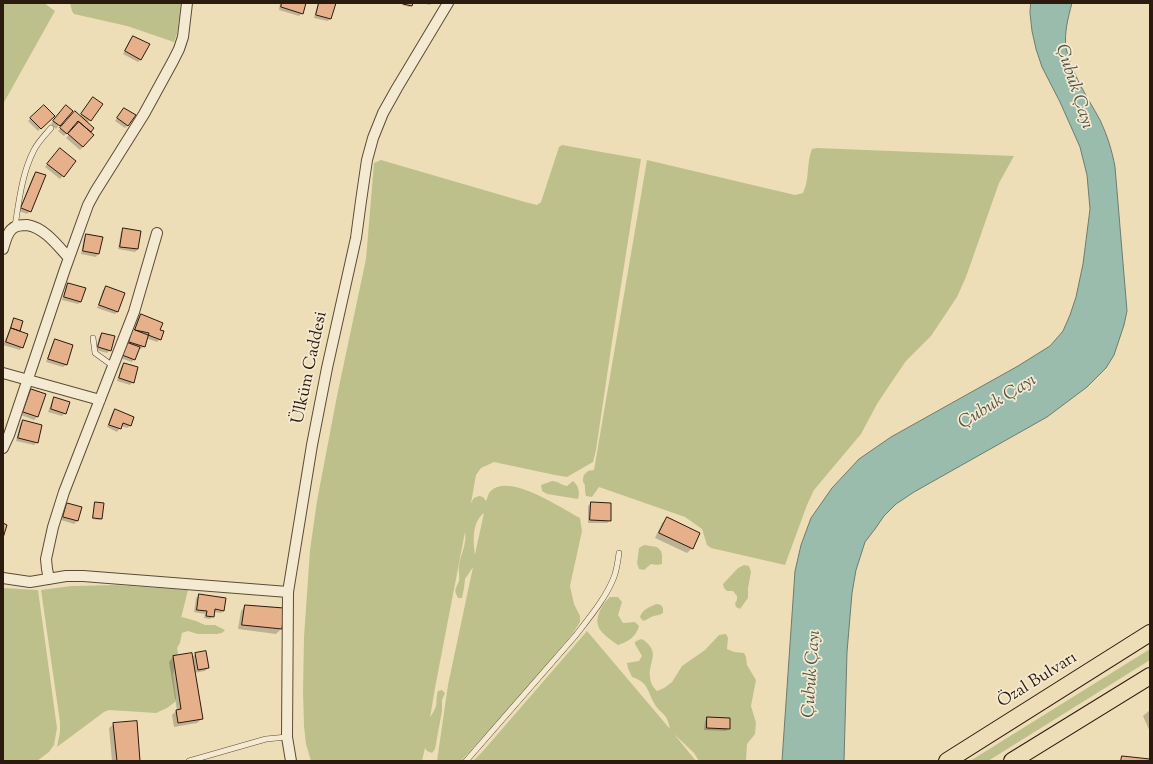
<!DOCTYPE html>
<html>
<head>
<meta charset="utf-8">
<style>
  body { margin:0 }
  #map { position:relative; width:1153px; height:764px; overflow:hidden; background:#eedeb8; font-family:"Sorts Mill Goudy",serif }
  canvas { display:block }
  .frame { position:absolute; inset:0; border:4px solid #2b1a0e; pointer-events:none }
</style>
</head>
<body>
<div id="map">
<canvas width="1153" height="764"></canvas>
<div class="frame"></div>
</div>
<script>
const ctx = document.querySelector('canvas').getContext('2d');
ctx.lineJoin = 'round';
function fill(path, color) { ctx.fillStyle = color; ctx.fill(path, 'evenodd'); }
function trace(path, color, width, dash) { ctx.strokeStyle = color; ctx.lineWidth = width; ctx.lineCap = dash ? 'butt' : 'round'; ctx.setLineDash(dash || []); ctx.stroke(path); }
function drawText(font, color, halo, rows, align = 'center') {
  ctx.font = font + ' "Sorts Mill Goudy",serif'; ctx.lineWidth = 3.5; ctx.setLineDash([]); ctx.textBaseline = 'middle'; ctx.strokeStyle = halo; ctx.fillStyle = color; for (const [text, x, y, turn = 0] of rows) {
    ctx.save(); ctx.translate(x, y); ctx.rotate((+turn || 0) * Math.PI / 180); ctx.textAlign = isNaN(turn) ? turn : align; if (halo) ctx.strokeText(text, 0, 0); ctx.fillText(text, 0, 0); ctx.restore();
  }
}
const green = new Path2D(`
  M3,3h41l11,8 -52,93z
  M70,3h111l-4,31 -3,8 -47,-16 -53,-12 -2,-3z
  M562,145l79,14 -29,183 -16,108 -3,12 -26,15 -12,-2 -61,-13 -13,6 -5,7 -5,28 3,-5 5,-2 4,1 3,4c1,-2 2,-6 3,-8 17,-23 73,16 91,25l2,13 -12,55 4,18 6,12v6l-7,11 -58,69 -54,59h-24l11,-76 25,-118 -8,12 -1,9 -2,10h-4c-5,-9 -2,-9 1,-17 1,-5 -1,-11 0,-16 2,-12 8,-21 6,-33l-30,156 -5,30c1,-3 5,-8 6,-12 1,-6 0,-9 2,-15l4,-1 3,3 -3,7v11l-7,38 -3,4 -5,-2 -2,-3 -3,13h-111l-5,-17 -2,-18 -1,-35 1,-54 6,-87 7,-49 20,-105 29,-137 8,-96 7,-3 144,42 12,3 4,-3 18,-55zM484,513l-9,41v1c-2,-15 -3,-33 9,-42z
  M817,148l197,8 -15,27 -33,94 -9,20 -26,39 -25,25 -13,19 -16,24 -16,30 -47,56 -7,15 -22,60 -74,-17 -4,-3 -5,-16 -17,-12 -86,-30 -7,10 -6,-1c-1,-3 -1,-7 -1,-10 -1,-5 -2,-1 -2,-6 0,-7 5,-10 11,-10l53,-310 148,35 8,-2c7,-15 3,-29 9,-44z
  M552,481c6,0 9,4 15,5l6,-5c6,5 7,12 5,18l-31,-5 -5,-3 -1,-6z
  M644,545l13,2 4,4 1,4v9l-5,1 -6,-1 -7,6 -5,-1 -2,-6 2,-15z
  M744,565l5,1 2,6 -3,16v10l-8,11 -4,-2 -1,-4 2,-3v-4l-4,-5h-6l-3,-3 -1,-4 15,-16z
  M116,585l72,5 -7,28 1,-1 14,4 9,4h10l10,5 -3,3 -5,1h-19l-10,-3 -6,2 -2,10 -3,5 1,5 -5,22 3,23 -1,4 -8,6 -11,5 -47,-3 -5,2 -47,35 3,-15v-10l-19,-132 30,-4z
  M3,588l35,2 19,138 -3,17 -5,7 -12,9h-34z
  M610,597h8l4,5 -4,13 5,8 12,-1 4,4c-3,11 -11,16 -21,19 -5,-3 -17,-12 -19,-17 -5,-10 3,-24 11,-31z
  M657,604l4,1 2,3v5c-3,2 -6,2 -9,3 -4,1 -7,4 -11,5l-3,-4c2,-7 10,-11 17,-13z
  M587,631l83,98c-1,-3 -2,-9 -4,-12 -4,-5 -9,-8 -12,-14 -7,-13 -6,-21 -22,-26l-4,-9 -1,-5 12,-2 3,-5 -7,-12v-2c5,-3 7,-4 11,0 14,12 2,21 4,35 0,5 3,10 7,14l7,-3 8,-6 10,-16 23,-16 14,-15 7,-1 2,4 -1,11 7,3 10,1 2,4 1,8 9,15 -5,26 5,17 -1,11 -8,10 -1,17h-47l-5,-8 -20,-19 22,27h-223l10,-10z
  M1150,649v11l-162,101h-18z`);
const water = new Path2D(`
  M1031,3h41c-4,15 -8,30 -6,45 5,25 22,50 34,72 7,15 12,30 15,47l12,144 -3,14 -10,30 -8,13 -19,19 -40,30 -133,75 -18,12 -12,12 -9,13 -10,13 -9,28 -4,23 -5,59 -3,109h-62l13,-190 6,-26 10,-27 21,-30 27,-29 32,-22 127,-71 32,-20 13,-15 7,-16 6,-18 7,-33 7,-55 -3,-34 -7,-28 -20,-45 -18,-35 -6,-18 -4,-18 -2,-18z`);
const shadow = new Path2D(`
  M280,3h25l-3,10 -3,3 -20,-6z
  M318,3h17l-4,15 -3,3 -14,-3z
  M403,3h9l-2,4 -8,-2z
  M421,3h11l-2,2z
  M133,37l8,22 -3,3 -15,-8 7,-14z
  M91,101l11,4 -15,18 6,5 -3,4 3,3 -13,15 -14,-12 11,-13 -2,-2 -11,13 -6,-5 14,-16 7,2z
  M44,106l9,10 -15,15 -10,-10z
  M63,109l8,2 -15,18 -5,-5z
  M121,112l7,13 -3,3 -10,-7z
  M57,152l18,9 -15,18 -15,-12z
  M36,173l-6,38 -3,3 -8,-3 14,-35z
  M124,229l16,3 -2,17 -3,3 -17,-3 3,-17z
  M86,235l12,19 -2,3 -15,-3 3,-16z
  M68,284l13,18 -3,2 -16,-4 4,-13z
  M106,287l12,24 -3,3 -18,-6 6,-18z
  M141,315l18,15 1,9 -3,3 -11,-4 -2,8 -3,3 -3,-1 -4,11 -2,3 -12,-4 10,-26 3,-2h1l4,-12z
  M14,319l5,11 -1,1 4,16 -2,3 -17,-5z
  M102,334l8,16 -3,3 -11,-3 3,-13z
  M55,340l11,25 -3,2 -17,-5 7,-19z
  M124,364l9,18 -3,3 -13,-4 4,-14z
  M31,390l14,5 -8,22 -3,3 -13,-5 7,-22z
  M55,398l10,15 -3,3 -14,-4 4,-11z
  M115,410l18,7 -3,9 -3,2 -6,-2 -4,6 -10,-5 5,-14z
  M23,421l14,21 -3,3 -18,-4 4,-17z
  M96,503l7,1 -2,15 -1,1 -8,-1 3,-15z
  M591,503l19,17 -3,3h-19v-17z
  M67,504l10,17 -3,3 -13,-4 3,-13z
  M667,518l25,30 -5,5 -32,-15 7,-15z
  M199,595l25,15 -3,3 -7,-1 -1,4 -3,3 -6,-1 1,-4 -11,-2 2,-14z
  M245,606l38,3 -2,20 -5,5 -38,-5 3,-18z
  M196,654l12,14 -3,3 -11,2 8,46 -5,4 -23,4 -2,-12 5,-5 -8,-48 4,-5h19z
  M1150,710v22l-7,-16z
  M708,718l21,10 -3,3 -22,-1 1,-9z
  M114,724l25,37h-27l-3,-33z`);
const building = new Path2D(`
  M282,3h24l-3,11 -22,-7z
  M319,3h17l-5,16 -15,-4z
  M403,3h10l-1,3 -9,-2z
  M133,36l17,8 -9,16 -16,-9z
  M93,97l10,7 -12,17 -10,-7z
  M44,105l11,11 -14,13 -11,-11z
  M66,105l7,6 -13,15 -7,-5z
  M124,108l12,7 -8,11 -11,-8z
  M75,111l19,17 -3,4 -13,-11 -11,13 -7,-6z
  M79,122l15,13 -11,12 -15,-13z
  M60,148l16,13 -12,16 -17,-13z
  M36,172l10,3 -15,37 -10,-4z
  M123,228l18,3 -3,18 -18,-2z
  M86,234l17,3 -4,17 -16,-3z
  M68,283l18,5 -5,14 -17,-5z
  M106,286l19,7 -7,19 -19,-7z
  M141,314l22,9 -3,7 4,1 -3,9 -26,-10z
  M14,318l9,3 -3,10 -9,-3z
  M11,328l17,6 -5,14 -17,-6z
  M133,328l2,2 14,3 -4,14 -16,-5z
  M102,333l13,3 -4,15 -13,-4z
  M55,339l18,6 -6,20 -19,-6z
  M126,342l14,5 -5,13 -13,-5z
  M124,363l14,4 -4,16 -15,-5z
  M31,389l15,5 -8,23 -15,-5z
  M54,397l16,5 -4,12 -15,-5z
  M115,409l19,8 -3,9 -8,-3 -2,6 -12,-4z
  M23,420l19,5 -4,18 -20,-5z
  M95,502l9,1 -2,16 -9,-1z
  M591,502l20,1v18l-21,-1z
  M67,503l15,4 -4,14 -15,-4z
  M667,517l33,16 -7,16 -34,-16z
  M3,523l4,2 -4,13z
  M199,594l27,4 -2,13 -9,-2 -1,8 -8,-1 1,-5 -10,-1z
  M245,605l39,3 -2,21 -40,-4z
  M206,651l3,17 -11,2 -3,-17z
  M192,653l11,66 -25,4 -2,-13 5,-1 -8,-53z
  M707,717l23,1v11l-23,-1z
  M137,721l3,40h-23l-4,-38z
  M1122,756l28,3v2h-29z`);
const service = new Path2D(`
  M15,226c4,-25 7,-53 19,-76 4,-8 11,-15 17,-22
  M93,338l2,15 18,13
  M189,761l77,-22 21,-2
  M466,761l110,-126c13,-17 30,-37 38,-58 3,-8 4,-16 5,-24`);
const minor = new Path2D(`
  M3,249c2,-7 4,-16 9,-20 4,-4 10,-4 15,-4 18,3 30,20 42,33
  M3,373l97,27
  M3,448l6,-13 56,-166 23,-64 7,-13 49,-78 29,-53 6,-12 4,-12 4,-34
  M3,578l27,4 36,-6h17l205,16
  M49,579l-2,-10 -1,-10 7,-32 11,-35 70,-180 23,-79
  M291,761l-4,-24 1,-145 24,-147 15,-77 29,-130 5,-37 6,-41 6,-22 10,-25 14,-25 51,-85`);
const trunk = new Path2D(`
  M947,761l203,-128
  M1012,761l138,-85`);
const streetNames = [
  ["Ülküm Caddesi",311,368,-78],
  ["Özal Bulvarı",1038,681,-32]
];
const waterNames = [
  ["Çubuk Çayı",1073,87,72],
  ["Çubuk Çayı",998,403,-32],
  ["Çubuk Çayı",813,674,-86]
];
fill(green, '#bec08b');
fill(water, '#99bcad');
trace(water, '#6d7b6d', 1);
fill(shadow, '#0003');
fill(building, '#e6b08b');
trace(building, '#2b1a0e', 1);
trace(service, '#5c4b38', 6);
trace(minor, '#5c4b38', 12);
trace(trunk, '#2b1a0e', 18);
trace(service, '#f4ead1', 5);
trace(minor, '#f4ead1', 10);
trace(trunk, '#eedeb8', 16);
drawText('17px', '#2b1a0e', '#f4ead1', streetNames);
drawText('italic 18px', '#525346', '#f4ead1', waterNames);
</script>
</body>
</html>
